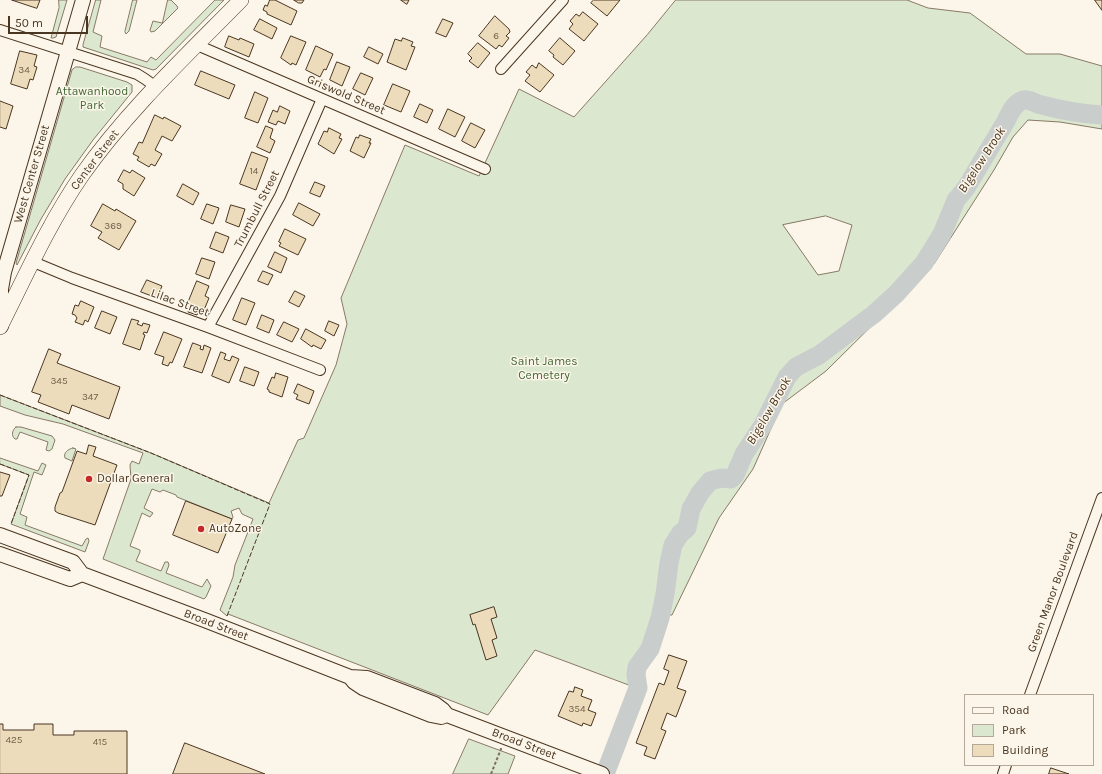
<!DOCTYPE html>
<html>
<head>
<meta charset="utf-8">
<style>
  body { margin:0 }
  #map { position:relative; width:1102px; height:774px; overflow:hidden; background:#fbf6e9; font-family:Karla,sans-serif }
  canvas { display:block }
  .legend { position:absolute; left:964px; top:694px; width:130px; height:72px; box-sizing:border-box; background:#fbf6e9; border:1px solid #b4a999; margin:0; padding:5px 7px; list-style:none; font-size:12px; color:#4a3520 }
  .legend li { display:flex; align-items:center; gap:8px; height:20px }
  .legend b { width:20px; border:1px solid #b4a999 }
  .scale { position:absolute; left:8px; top:16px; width:80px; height:18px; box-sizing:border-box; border:2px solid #4a3520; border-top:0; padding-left:5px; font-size:12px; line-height:14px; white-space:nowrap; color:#4a3520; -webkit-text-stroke:3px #fbf6e9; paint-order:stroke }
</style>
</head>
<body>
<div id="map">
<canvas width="1102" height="774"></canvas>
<ul class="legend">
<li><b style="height:5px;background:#fbf6e9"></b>Road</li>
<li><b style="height:11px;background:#dce7d0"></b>Park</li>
<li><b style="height:11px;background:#ecdcbc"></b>Building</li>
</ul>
<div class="scale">50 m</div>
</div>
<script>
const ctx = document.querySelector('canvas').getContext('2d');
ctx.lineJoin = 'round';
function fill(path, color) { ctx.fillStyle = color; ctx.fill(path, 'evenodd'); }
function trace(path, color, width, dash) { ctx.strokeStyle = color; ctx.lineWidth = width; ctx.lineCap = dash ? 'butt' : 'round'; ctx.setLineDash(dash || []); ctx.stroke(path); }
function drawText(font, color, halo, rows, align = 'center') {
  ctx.font = font + ' Karla,sans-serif'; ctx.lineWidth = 3; ctx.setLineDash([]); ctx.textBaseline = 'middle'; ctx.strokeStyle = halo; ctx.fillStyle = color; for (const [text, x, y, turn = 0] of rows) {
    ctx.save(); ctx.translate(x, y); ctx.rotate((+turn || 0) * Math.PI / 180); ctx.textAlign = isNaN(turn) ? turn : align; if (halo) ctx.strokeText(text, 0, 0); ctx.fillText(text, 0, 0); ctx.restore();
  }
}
const green = new Path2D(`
  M59,0h8l-11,37 -3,1h-2l8,-30z
  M96,0h5l-8,32 9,4 -2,11 47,15 4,-5 5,3 59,-60h9l-68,69 -3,1 -70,-23v-2z
  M133,0h4l-8,31 -3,3 -1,-2z
  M168,0h3l6,6 1,2 -23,23 -4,1 -1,-2 3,-9 9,2z
  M676,0h231l21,8 42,5 56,41h34l42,12v63l-42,-7 -32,-2 -15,17 -19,33 -60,94 -108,107 -44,33 -29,65 -34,49 -47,97h-10l-28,72 -99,-37 -47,65 -260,-101 -1,2 -7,-6 13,-33 2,-12 18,-46 -11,-5 -3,-6 -8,3 2,6 -1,2 -55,-22 -1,-2 -13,-5 -3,2 -8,-3 -8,19 9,5 -3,4 -8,-4 -12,33 10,4v2l-4,9 25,10 4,-9h3l1,3 -3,8 36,14 5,-8 4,7 -5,11 -2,2 -101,-40 28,-80 -1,-14 2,-4 7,3 4,-11 -80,-29 -38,-9 -25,-9v-11l151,58 118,50 29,-63 6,-2 32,-73 11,-41 -6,-26 64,-153 74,31 40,-87 55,28 73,-82zM826,216l26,9 -13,46 -21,4 -35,-50z
  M76,67h4l47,15 5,3v7l-39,48 -28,39 -24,40 -24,46 -1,-2 56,-193z
  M16,427h5l31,9 3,4 -3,9 -3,2 -3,-1 2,-8 -28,-10 -3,7h-2c-4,-3 -3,-9 1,-12z
  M73,448l3,1 -4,12 -7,-3c-2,-5 3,-9 8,-10z
  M0,458l38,13 4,-8 4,2 -4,10 -8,-3 -14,42 7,3 -2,8 57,21 4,-7 2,-1 1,3 -4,11 -74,-28 18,-49 -29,-11z
  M469,739l46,17 -7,18h-55z`);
const river = new Path2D(`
  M605,774l33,-86 -2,-13 1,-8 13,-18 10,-31 5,-24 4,-31 4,-18 7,-11 7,-6 4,-19 9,-16 10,-12 11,-3 10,1 4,-4 9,-21 19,-29 24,-48 9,-10 23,-12 55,-41 22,-20 28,-31 18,-29 14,-34 10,-12 40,-67c4,-8 8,-18 17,-21 6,-1 10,2 15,4 18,5 45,10 64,11`);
const building = new Path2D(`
  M12,0h28l-3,8z
  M270,0h5l22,11 -6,14 -24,-11v-2l-4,-2 2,-5 2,1z
  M294,0h10l-2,3h-3z
  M401,0h8l-2,4z
  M594,0h26l-13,16 -16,-13z
  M1095,0h7v10z
  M583,12l15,12 -14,17 -15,-12 4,-5 -3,-3 6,-7 3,2z
  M495,16l14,13 1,3 -4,4 3,2 -7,9 -3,-2 -3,4 -17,-13z
  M260,19l17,9 -5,11 -18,-9z
  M443,19l10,4 -7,14 -10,-4z
  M229,36l10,4 1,-2 14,6 -5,13 -24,-10z
  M291,36l15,6 -10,23 -4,-2 -1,2 -10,-7z
  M403,38l10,4 -2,4 4,1 -9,23 -19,-8 8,-23 6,2z
  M560,38l15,13 -12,14 -10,-8 1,-2 -5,-4z
  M478,43l12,10 -12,15 -9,-7 3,-3 -4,-4z
  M316,46l17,8 -7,16 -2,-1 -4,8 -14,-7z
  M369,47l14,7 -5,10 -14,-7z
  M20,51l17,4 -3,11 3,1 -4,13 -3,-1 -3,10 -16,-5z
  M337,62l13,5 -8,19 -12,-6z
  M539,63l15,12 -14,17 -15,-11 5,-6 -4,-3 6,-7 4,3z
  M201,71l34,14 -6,14 -34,-14z
  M361,73l12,5 -8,17 -12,-6z
  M393,84l17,7 -9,21 -17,-7z
  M255,92l13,6 -10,25 -13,-5z
  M0,101l13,5 -7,23 -6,-2z
  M420,104l13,6 -6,13 -13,-6z
  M280,106l10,5 -5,13 -7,-3 -2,4 -8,-3 5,-12 4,2z
  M448,109l17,8 -10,20 -16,-8z
  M155,115l8,4 1,-2 17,9 -9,15 -10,-5 -7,14 7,4 -7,12 -4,-2 -2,3 -12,-7 2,-3 -6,-3 6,-12 3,1z
  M471,123l14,7 -10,18 -13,-7z
  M266,126l7,3 -3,9 5,3 -5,12 -13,-6z
  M329,128l12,6 -2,4 3,1 -8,15 -16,-10 6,-13 3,1z
  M360,135l11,4 -2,4h2l-7,15 -14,-7 6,-14 2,1z
  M252,152l16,6 -12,32 -16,-6z
  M124,170l6,3 2,-3 13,8 -11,18 -11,-7v-5l-5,-3z
  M315,182l10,4 -5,11 -10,-4z
  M183,184l16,9 -6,12 -16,-9z
  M299,203l21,11 -7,12 -20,-11z
  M103,204l12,7 1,-2 20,12 -17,29 -21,-12 4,-6 -11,-6z
  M207,204l12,4 -6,16 -12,-5z
  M231,205l14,4 -6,18 -13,-5z
  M285,229l21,10 -8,16 -19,-9 2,-3 -2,-1z
  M216,232l13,5 -6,16 -13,-5z
  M275,252l12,6 -6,15 -13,-6z
  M202,258l13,4 -6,17 -13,-5z
  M263,271l10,4 -5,10 -10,-4z
  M147,280l15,6 -5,12 -16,-6z
  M197,281l12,5 -4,10 4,2 -5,12 -4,-2 -3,7 -9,-3 1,-3 -3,-1z
  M295,291l10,5 -6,11 -10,-5z
  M242,298l13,5 -9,22 -13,-5z
  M81,301l13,6 -6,15 -3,-2 -2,5 -8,-3 2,-4 -2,-3 -3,-1 3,-9 3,1z
  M102,311l15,6 -7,17 -15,-6z
  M262,315l12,5 -5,13 -12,-5z
  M132,319l7,2 -2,3 5,2 1,-3 7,2 -3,8 -3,-1 -1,2 2,1 -5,15 -17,-6z
  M329,321l10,4 -5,11 -9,-5z
  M284,322l15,7 -7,13 -15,-7z
  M306,329l20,11 -5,9 -8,-4 -1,2 -11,-8z
  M164,332l18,7 -10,24 -2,-1 -2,4 -6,-2 2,-7 -9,-3z
  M193,343l8,3 -1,3 3,1 1,-5 7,3 -9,25 -18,-6z
  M49,349l12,5 -4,9 63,24 -11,32 -37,-14 -3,9 -31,-12 3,-7 -9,-3z
  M221,352l5,2 -2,5 6,2 2,-5 7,3 -10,24 -17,-7z
  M245,367l14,5 -5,14 -14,-5z
  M276,373l12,4 -6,20 -13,-5v-2l-2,-1 5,-12 2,1z
  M298,384l16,7 -5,13 -13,-5 2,-4 -4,-2z
  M89,445l7,2 -3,9 24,9 -22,60 -37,-12 -3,-2v-4l5,-14 2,-1 15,-41 9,3z
  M0,472l10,3 -8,21h-2z
  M186,501l46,18 -14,34 -45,-18z
  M494,607l3,10 -6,2 6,19 -5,2 5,16 -11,4 -11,-36 -2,1 -3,-10z
  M669,655l18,6 -10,27 9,3 -10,26 -9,-4 -6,16 5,2 -11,28 -11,-4 3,-8 -11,-4 23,-60 5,2 5,-14 -5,-2z
  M575,687l8,3 -2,6 11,4 -4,10 8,3 -5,13 -8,-3 -1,3 -24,-10 11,-25 4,1z
  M0,724h3v6h31v-6h19v11h21v-4h53v43h-127z
  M185,743l80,31h-92z
  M1051,768l18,6h-20z`);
const path = new Path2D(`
  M491,774l10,-25h-2`);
const minor = new Path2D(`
  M0,30l137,44 8,5 11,8
  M197,45l288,124
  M501,69l62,-69
  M31,261l41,17 136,49 112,43
  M208,327l72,-131 42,-97
  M1030,695l72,-197
  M1003,774l3,-9`);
const secondary = new Path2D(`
  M1,326v-37l3,-17 79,-272
  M0,535l73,27 9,12 125,47 143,56 17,1 68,26 8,6 4,5 155,59
  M0,554l70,25 12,-5
  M350,677l4,5 9,6 68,27 10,2 6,-2`);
const primary = new Path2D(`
  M0,327c26,-52 49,-104 82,-152 45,-64 104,-119 159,-175`);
const fence = new Path2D(`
  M0,395l151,58 119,51 -43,112
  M0,464l29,11 -18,49`);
const markers = [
  [89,479,4,"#c62828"],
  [201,529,4,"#c62828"]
];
const numberNames = [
  ["6",496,36],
  ["34",24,70],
  ["14",254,171],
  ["369",113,226],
  ["345",59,381],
  ["347",90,397],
  ["354",577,709],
  ["425",14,740],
  ["415",100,742]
];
const parkNames = [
  ["Attawanhood",92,92],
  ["Park",92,106],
  ["Saint James",544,362],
  ["Cemetery",544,376]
];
const streetNames = [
  ["Griswold Street",346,95,23],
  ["Center Street",95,160,-53],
  ["West Center Street",32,174,-74],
  ["Trumbull Street",257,209,-63],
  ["Lilac Street",180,303,20],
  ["Green Manor Boulevard",1053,592,-70],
  ["Broad Street",216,625,21],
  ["Broad Street",524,744,21]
];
const poiNames = [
  ["Dollar General",97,479],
  ["AutoZone",209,529]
];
const waterNames = [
  ["Bigelow Brook",982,160,-57],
  ["Bigelow Brook",769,411,-60]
];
fill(green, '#dce7d0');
trace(green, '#887966', 1);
trace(river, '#c9cecd', 19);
fill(building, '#ecdcbc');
trace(building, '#4a3520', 1);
trace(minor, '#4a3520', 12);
trace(secondary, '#4a3520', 16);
trace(primary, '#4a3520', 16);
trace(path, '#7f6f5c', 2, [3, 2]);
trace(minor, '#fbf6e9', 10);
trace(secondary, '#fbf6e9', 14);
trace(primary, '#fbf6e9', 15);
trace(fence, '#4a3520', 1, [5, 2]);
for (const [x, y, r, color] of markers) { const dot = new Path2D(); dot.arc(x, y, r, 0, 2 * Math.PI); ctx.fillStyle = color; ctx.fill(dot); trace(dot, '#fbf6e9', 1.5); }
drawText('10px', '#725f47', null, numberNames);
drawText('12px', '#436837', '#fbf6e9', parkNames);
drawText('12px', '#4a3520', '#fbf6e9', streetNames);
drawText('12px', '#4a3520', '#fbf6e9', poiNames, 'left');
drawText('italic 13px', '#4a3520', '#fbf6e9', waterNames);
</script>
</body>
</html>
